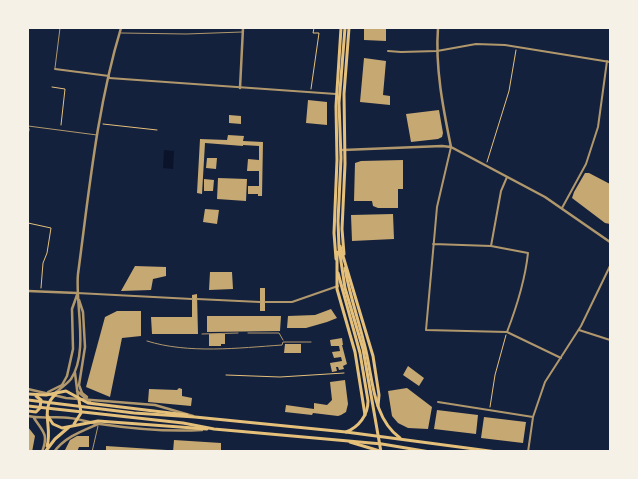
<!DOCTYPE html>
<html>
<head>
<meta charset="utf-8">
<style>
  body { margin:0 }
  #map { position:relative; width:638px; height:479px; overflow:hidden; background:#14213d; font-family:"Fira Sans",sans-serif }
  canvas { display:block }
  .frame { position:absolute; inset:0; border:29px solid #f6f1e7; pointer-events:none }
</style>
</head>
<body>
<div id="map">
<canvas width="638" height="479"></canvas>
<div class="frame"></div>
</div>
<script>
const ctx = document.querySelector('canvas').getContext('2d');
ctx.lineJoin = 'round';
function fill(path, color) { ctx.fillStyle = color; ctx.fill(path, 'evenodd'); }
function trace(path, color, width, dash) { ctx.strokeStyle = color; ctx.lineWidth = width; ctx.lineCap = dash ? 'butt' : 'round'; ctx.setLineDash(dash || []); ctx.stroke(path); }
const water = new Path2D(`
  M164,150l10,1 -1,18 -10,-1z`);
const building = new Path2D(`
  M364,28h22v13l-22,-1z
  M364,58l22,3 -3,34 7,1v9l-30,-3z
  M308,100l19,2v23l-21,-2z
  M439,110l4,23 -1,4 -4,2 -27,3 -5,-28z
  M229,115l12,1v8l-12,-1z
  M228,135l16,1 -1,5 20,1 -1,54h-4v-2h-10v-8h11v-15h-12l1,-12 11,1v-14l-16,-1v1l-38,-3 -3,51 -5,-1 3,-54 27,1z
  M207,158h10l-1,11 -10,-1z
  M403,160v29h-5v19h-20l-5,-2 -1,-5h-18l1,-38 6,-2z
  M585,173h4l21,11v40l-5,-1 -33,-25 2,-6z
  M218,178l29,1 -1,22 -29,-2z
  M204,179l10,1 -1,11h-9z
  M205,209l14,1 -2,14 -14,-2z
  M393,214l1,25 -42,2 -1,-26z
  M135,266l31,1v9l-13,3 -2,11 -30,1z
  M210,272h22l1,17 -24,1z
  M260,288h5v23h-5z
  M197,294l1,40h-46l-1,-17h41v-22z
  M331,309l6,9 -10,4 -21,6h-19l1,-12 27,-1z
  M117,311h24v25l-19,2 -12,59 -24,-10 19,-70z
  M207,316h74l-1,15 -73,1z
  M209,334h16v10h-4v2h-12z
  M342,338l1,7h-1l5,19 -4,2 1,3 -5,1 -1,-3h-2l1,4 -5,1 -2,-9 12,-2 -1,-4 -7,1 -2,-6 8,-1 -1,-5h-8l-1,-6z
  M285,344h16v9h-17z
  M408,366l16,12 -5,8 -16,-11z
  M345,380l3,24 -2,8 -5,3 -3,1 -25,-3 -1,2 -27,-3 1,-7 28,4v-6l13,2 5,-5 -2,-18z
  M179,388l3,1v7l10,2 -1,8 -43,-4 1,-13 28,1z
  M407,388l25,19 -4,22 -20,-1 -10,-5 -6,-7 -4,-25z
  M437,410l41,5 -2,19 -42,-5z
  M484,417l42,5 -3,21 -42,-5z
  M28,427l7,9 -3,16h-4z
  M77,436h12v11h-10l-2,5h-13l6,-12z
  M174,440l47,3v9h-48z
  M106,446l61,4v2h-61z`);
const path = new Path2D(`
  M52,87l13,2 -4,36
  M311,89l8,-56h-6l1,-5
  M103,124l54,6
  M28,136l1,-7
  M487,162l22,-71 7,-41
  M28,223l23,5 -4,25 -4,10 -2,25
  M226,375l54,2 64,-4
  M490,407l5,-32 11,-40`);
const service = new Path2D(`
  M121,33l65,1 56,-2
  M55,68l5,-40
  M28,126l69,9
  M248,333h31l4,7
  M202,334l36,-1
  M147,341c41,13 92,7 135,4l1,-3h28
  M92,452l6,-26`);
const minor = new Path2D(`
  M388,51l13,1 36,-1 39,-7 29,1 105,17
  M55,69l54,7
  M109,78l227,16
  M451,147l-14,60 -11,123 81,2 54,26
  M562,208l24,-44 12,-37 9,-66
  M433,244l58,2 37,7c-3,28 -11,53 -21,79
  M491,246l10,-55 6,-14
  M77,293l115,6
  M197,299l63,3
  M265,302h27l46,-16
  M579,330l31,10
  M438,402l95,15
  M528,452l5,-35 12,-35 36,-56 29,-60`);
const tertiary = new Path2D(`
  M438,28c-3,39 5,80 13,119
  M240,88l3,-60
  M343,150l99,-4 9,1 94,50 65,45
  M28,291l49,2
  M79,300l4,12 2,35 -6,38 3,8 5,4
  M75,373l3,24
  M28,389l38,9 89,7 38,11
  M77,391l13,11
  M48,392l14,-7 5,-9 6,-27 -1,-40 5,-14
  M56,392c5,-4 11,-8 15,-13 18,-27 4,-75 7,-105 11,-82 19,-167 43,-246
  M28,416c12,3 28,0 42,2 10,1 20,5 30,6 34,5 68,8 102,6
  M34,418c9,14 15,16 8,34
  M54,452c11,-15 28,-21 44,-28`);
const secondary = new Path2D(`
  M344,254l-2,-25 3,-65 -1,-70 5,-66
  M336,259l-2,-26 3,-73 -1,-54 5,-78
  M345,268c4,25 13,50 19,75 9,31 7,74 36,95
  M338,273l22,80 8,48c0,14 -9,26 -22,31
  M28,394l18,1 20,-4 22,12 99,12
  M28,411l8,1 4,-4 1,-8 -5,-4
  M47,415l6,9 9,4 36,-7 109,8
  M74,424l7,-11 -2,-13
  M350,442l33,10
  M47,446c6,-18 -8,-38 9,-52
  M45,452l10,-13 14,-12`);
const primary = new Path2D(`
  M345,28l-6,75 2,55 -3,63 1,27 6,40 18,61 18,103
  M340,246l33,110 6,39 -1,11
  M337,252v37l18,63 10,63`);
const trunk = new Path2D(`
  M28,400l106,13 61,4 151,15 151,20
  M28,406l155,17 31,6 168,15 48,8`);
fill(water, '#0b132b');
fill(building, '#c6a872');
trace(path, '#e5c07b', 1);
trace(service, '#b1986c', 1);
trace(minor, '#b1986c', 2);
trace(tertiary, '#b1986c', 2.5);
trace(secondary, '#e5c07b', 3);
trace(primary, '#e5c07b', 3);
trace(trunk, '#e5c07b', 3);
</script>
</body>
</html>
